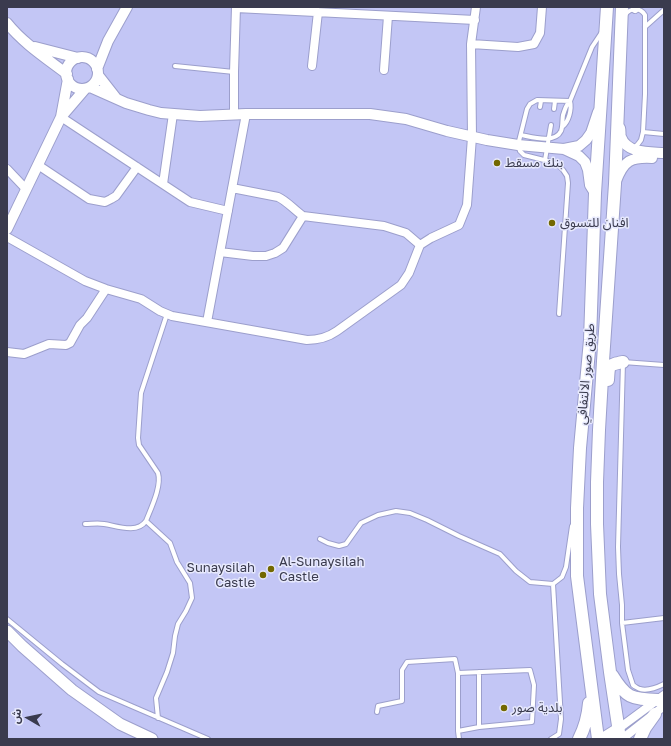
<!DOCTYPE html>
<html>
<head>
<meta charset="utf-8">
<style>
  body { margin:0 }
  #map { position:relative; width:671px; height:746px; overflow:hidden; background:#c3c6f5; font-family:"Golos Text","Noto Sans Arabic",sans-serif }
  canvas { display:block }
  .frame { position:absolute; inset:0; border:8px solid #3a3b4e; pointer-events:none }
  .north { position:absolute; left:8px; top:698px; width:40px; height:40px; -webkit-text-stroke:3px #e7e9fd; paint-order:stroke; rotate:279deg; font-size:11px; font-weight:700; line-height:16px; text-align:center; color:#3a3b4e }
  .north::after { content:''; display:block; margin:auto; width:14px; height:18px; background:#3a3b4e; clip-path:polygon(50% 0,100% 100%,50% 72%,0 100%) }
</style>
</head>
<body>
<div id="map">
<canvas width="671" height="746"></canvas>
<div class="frame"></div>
<div class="north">ش</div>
</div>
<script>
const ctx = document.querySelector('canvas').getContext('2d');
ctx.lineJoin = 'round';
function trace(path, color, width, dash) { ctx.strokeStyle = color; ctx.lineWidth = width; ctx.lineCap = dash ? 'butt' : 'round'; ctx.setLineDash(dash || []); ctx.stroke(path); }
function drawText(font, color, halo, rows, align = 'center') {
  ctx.font = font + ' "Golos Text","Noto Sans Arabic",sans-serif'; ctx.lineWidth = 3; ctx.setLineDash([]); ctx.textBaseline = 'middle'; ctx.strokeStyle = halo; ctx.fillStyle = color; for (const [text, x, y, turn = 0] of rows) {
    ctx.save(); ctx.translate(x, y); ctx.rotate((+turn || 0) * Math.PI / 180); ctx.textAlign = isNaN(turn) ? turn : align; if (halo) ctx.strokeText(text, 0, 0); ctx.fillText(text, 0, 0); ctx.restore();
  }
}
const service = new Path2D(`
  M625,15c5,-7 15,-8 20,0v79l-2,38 -2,8 -3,4 -5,5
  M645,27l19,-17
  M175,66l59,6
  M540,107l1,-6
  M554,109l1,-8
  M562,127c7,-5 10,-18 8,-26
  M643,132l21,2
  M521,135c11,2 34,9 40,-4 2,-5 1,-11 2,-16 2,-5 2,-9 7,-14l22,-54 10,-15
  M545,160l6,-35
  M559,314l9,-131 -1,-7 -4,-6 -5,-5 -6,-3 -28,-7 -4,-4 -2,-6 9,-36 3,-5 7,-4 33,1
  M664,365l-41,-3 -5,185 1,27 3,31v18l6,47 5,15c1,1 6,4 7,4 7,2 18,-2 24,-5
  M146,521l24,22 7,19 13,21 2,15 -6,13 -8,13 -3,12 -2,17 -6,19 -11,26 2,20
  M85,524c6,0 13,-1 19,0 13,2 33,10 42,-3 5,-13 16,-35 12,-48l-19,-28 -1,-7 3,-45 26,-79
  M320,539l8,4 11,3 7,-2 15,-21 17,-8 18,-4 14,2 17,7 32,16 41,18 16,17 14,11 23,2 9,-7 4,-10 6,-41
  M7,619l55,45 37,28 109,47
  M622,623l42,-5
  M458,673l72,-3 4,15 -2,37 -53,5
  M377,712l1,-6 24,-5v-31l5,-8 48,-3 3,14v58l1,8
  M458,731l21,-4v-55
  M551,739l8,-5 2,-15 -8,-135`);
const minor = new Path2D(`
  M236,8l239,12
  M635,9l1,-2
  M471,44l47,3 16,-3 6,-11 2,-26
  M312,66l6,-54
  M384,70l4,-54
  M234,115v-43l2,-65
  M61,117l129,85 38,9
  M38,165l51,34 16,3 6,-3 5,-3 21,-29
  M7,169l19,20
  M163,184l10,-70
  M232,188l46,9c9,4 16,13 25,19l81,10 22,7 14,12
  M7,237l78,44 21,8 35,10 19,12 12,5 135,24c11,0 20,-2 30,-9l64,-46 8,-12 11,-28 11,-7 28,-13 8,-20 5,-68 -1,-93 5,-37
  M220,252l33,4h13l9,-3 8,-5 20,-32
  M207,322l39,-208
  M7,352l17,2 25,-10 17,1 4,-2 10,-18 7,-7 19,-29
  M618,729l46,-34
  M622,739l42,-33`);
const tertiary = new Path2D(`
  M7,23c16,20 39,35 60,51
  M35,47l43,11
  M66 73a16 16 0 1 1 32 0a16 16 0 1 1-32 0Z
  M97,69l11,-28 19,-34
  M98,75l18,23
  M90,87l36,16 23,7 12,3 39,3 46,-2h124l36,5 41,12 40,9 31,5 46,4 15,-3 7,-6 5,-7 7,-21
  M61,117l7,-38
  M620,128c1,3 0,7 1,9 6,17 29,15 43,16
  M564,149l15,7 6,6 3,8 2,15 5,8
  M616,181c8,-21 15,-24 36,-23
  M7,229l54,-112 24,-28`);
const secondary = new Path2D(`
  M7,631l15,15 50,44 48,34 32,15
  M602,739l16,-10`);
const primary = new Path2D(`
  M608,380c1,-15 0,-15 15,-18
  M612,675c14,23 19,24 46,25
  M579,739c6,-12 9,-23 10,-36
  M598,739l-21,-163v-68l3,-60 10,-108 5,-147 12,-186
  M620,739l-10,-67 -10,-78 -3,-70v-42l2,-52 4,-69 12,-177 7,-177
  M640,739l5,-11 10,-14`);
const markers = [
  [497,163,4,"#736800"],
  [552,223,4,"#736800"],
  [271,569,4,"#736800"],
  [263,575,4,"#736800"],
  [504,708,4,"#736800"]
];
const poiNames = [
  ["بنك مسقط",505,163],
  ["افنان للتسوق",560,223],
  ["Al-Sunaysilah",279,562],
  ["Castle",279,577],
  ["Sunaysilah",255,568,"right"],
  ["Castle",255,583,"right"],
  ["بلدية صور",512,708]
];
const streetNames = [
  ["طريق صور الالتفافي",586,374,-85]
];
trace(service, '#9c9fcc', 6);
trace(minor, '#9c9fcc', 10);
trace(tertiary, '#9c9fcc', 12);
trace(secondary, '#9c9fcc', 13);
trace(primary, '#9c9fcc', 14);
trace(service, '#fff', 4);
trace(minor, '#fff', 8);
trace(tertiary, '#fff', 10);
trace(secondary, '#fff', 11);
trace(primary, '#fff', 12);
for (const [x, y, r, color] of markers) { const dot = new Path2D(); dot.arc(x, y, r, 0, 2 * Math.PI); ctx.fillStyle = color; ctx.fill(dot); trace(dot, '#e7e9fd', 1.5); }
drawText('13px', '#3a3b4e', '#e7e9fd', poiNames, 'left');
drawText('13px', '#3a3b4e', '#e7e9fd', streetNames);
</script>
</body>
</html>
